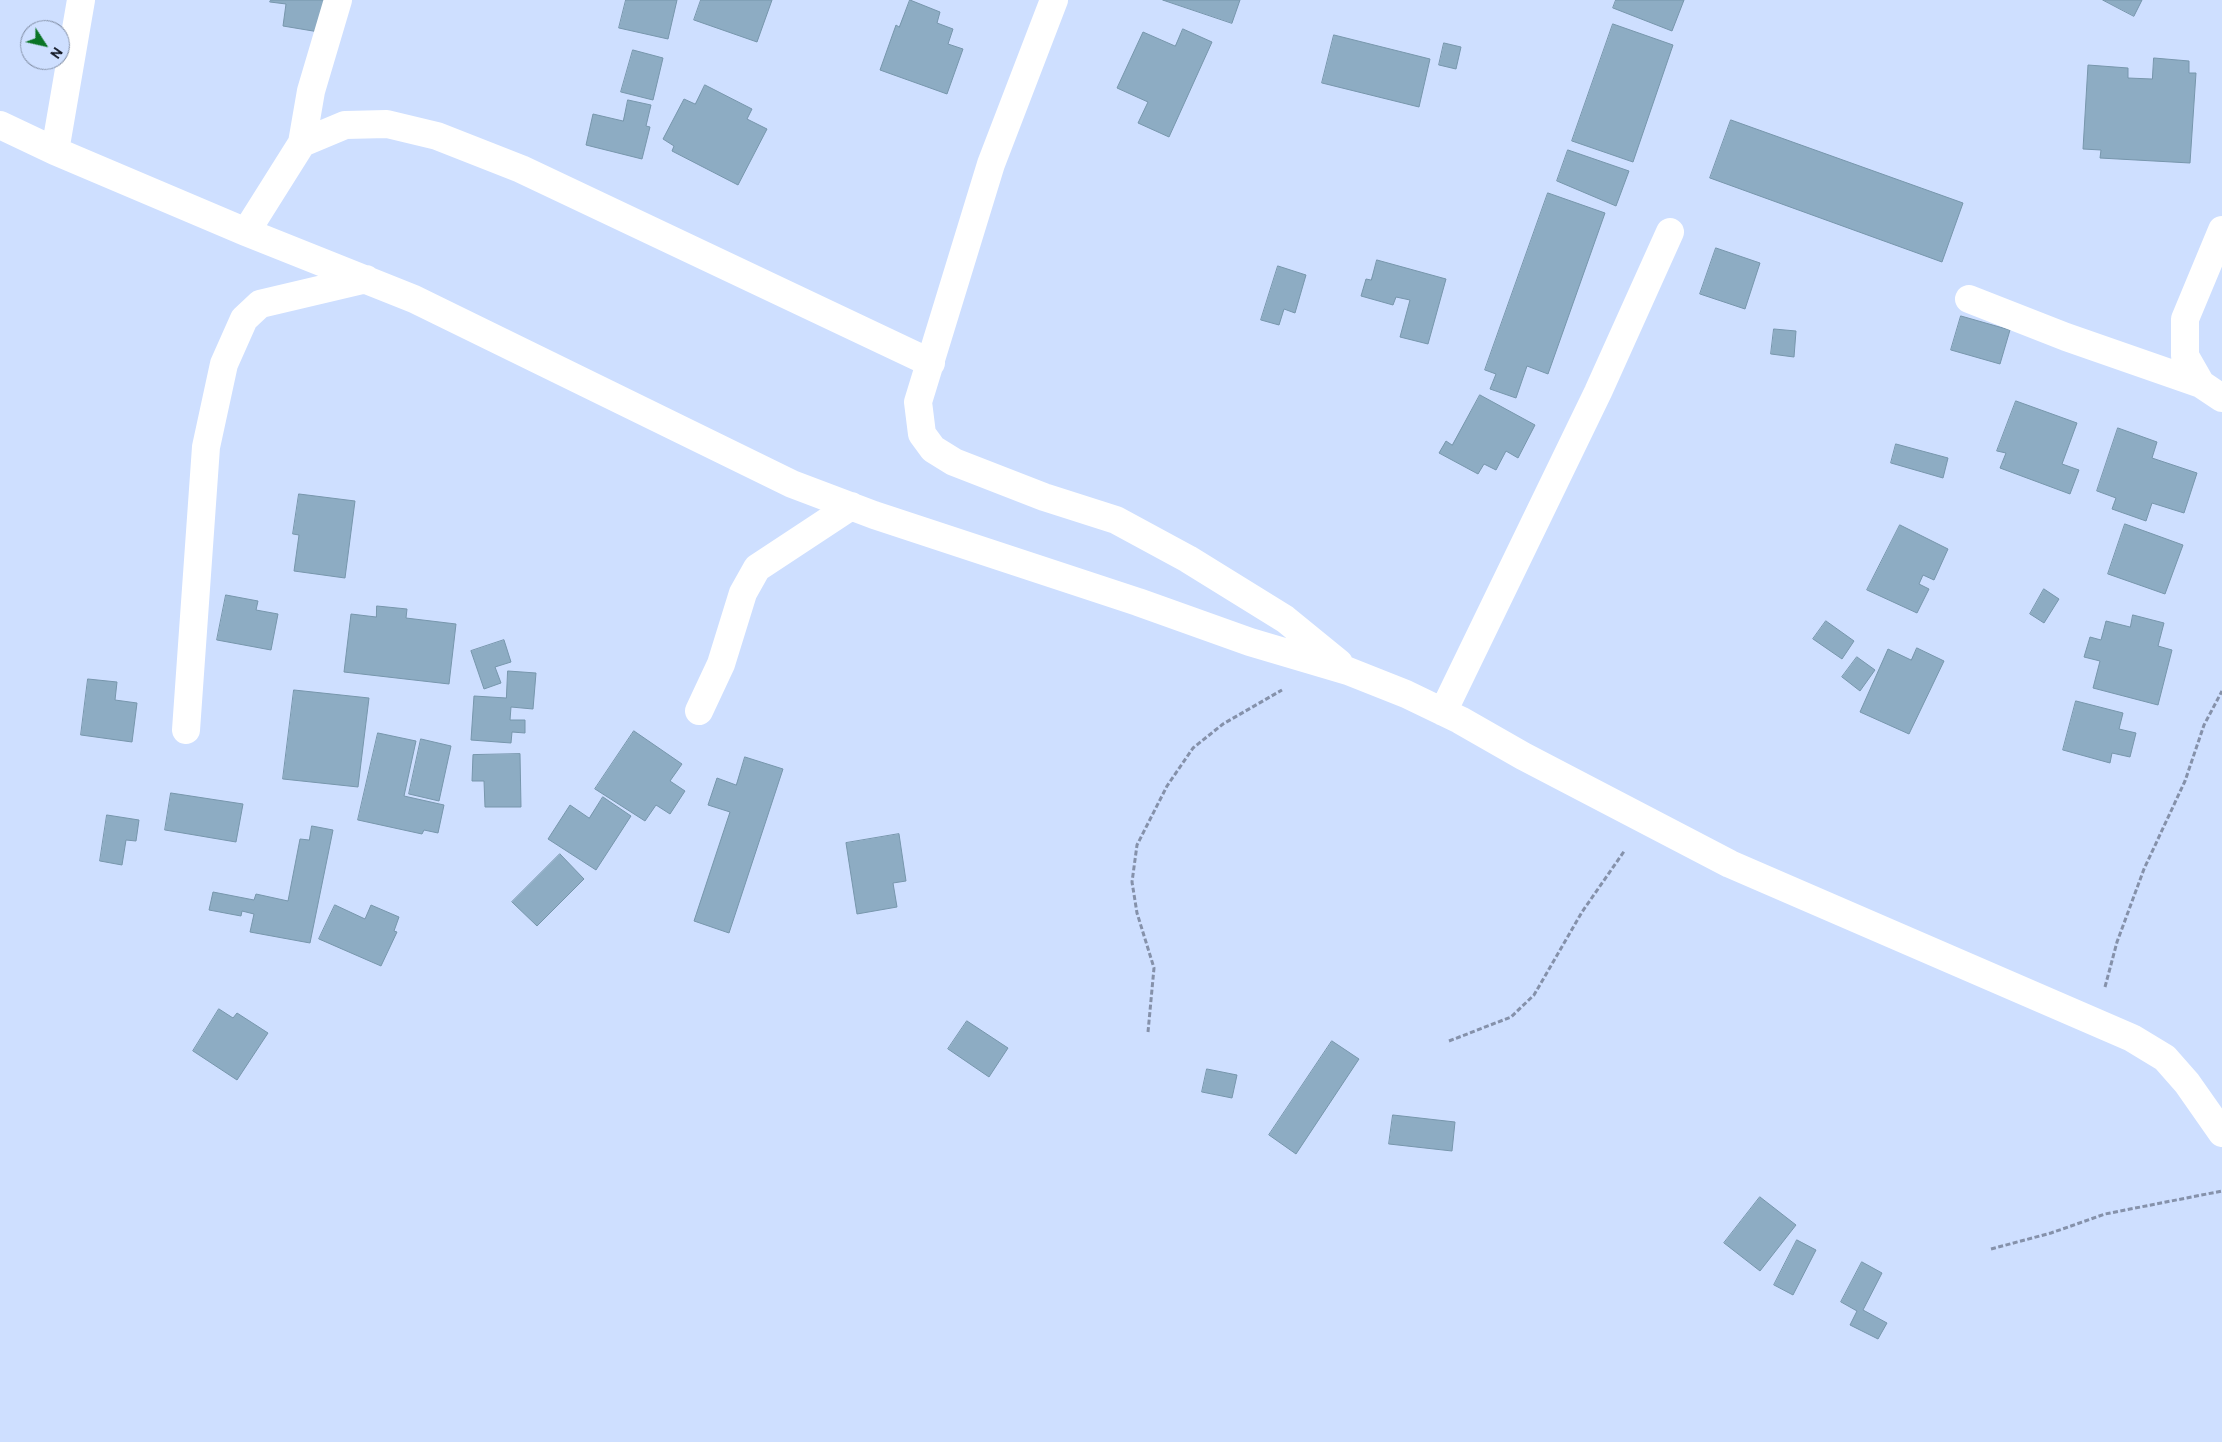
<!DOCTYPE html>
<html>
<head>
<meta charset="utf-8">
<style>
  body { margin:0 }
  #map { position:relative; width:2222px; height:1442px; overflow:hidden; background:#cedfff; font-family:Cabin,sans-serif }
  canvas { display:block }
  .north { position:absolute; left:20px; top:20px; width:50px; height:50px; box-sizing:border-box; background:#cedfff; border:1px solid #7f8ca3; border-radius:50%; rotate:125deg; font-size:14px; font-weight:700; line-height:20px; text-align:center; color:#090f1a }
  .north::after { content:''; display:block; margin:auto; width:18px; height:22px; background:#0a7426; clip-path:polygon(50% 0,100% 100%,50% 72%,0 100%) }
</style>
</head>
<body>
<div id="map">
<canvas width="2222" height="1442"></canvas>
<div class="north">N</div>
</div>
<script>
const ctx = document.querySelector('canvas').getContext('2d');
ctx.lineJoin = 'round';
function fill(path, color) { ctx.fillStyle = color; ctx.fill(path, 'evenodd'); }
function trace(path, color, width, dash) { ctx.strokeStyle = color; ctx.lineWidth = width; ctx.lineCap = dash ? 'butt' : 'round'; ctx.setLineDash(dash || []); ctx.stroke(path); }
const building = new Path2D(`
  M271,0h53l-5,32 -36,-6 3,-22 -16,-2z
  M626,0h51l-9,39 -49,-11z
  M701,0h71l-15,42 -63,-22z
  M910,0l30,12 -3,11 16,6 -5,15 15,5 -16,45 -67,-24 16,-45 3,2z
  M1163,0h77l-8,23z
  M1616,0h68l-12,31 -59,-23z
  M2103,0h39l-8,16z
  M1613,24l60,21 -40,117 -61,-21z
  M1183,29l29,13 -43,95 -31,-14 10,-21 -31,-14 26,-56 32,14z
  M1334,35l96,24 -11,48 -97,-24z
  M1444,43l17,4 -5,22 -17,-4z
  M633,50l30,8 -10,42 -32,-8z
  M2154,58l35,3v12h7l-6,90 -90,-5 1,-8 -18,-1 5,-84 40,3v10l24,1z
  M705,85l47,24 -5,10 20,10 -29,56 -66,-34 2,-5 -11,-7 21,-40 11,5z
  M628,100l23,5 -5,21 4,1 -8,32 -56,-14 7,-31 30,7z
  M1731,120l232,83 -21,59 -232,-84z
  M1568,150l61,21 -13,35 -59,-25z
  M1548,193l57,20 -57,161 -21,-8 -11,32 -26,-9 6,-15 -11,-4z
  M1716,248l44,15 -15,46 -45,-15z
  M1377,260l69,19 -18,65 -28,-7 10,-37 -14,-3 -3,8 -32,-9 5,-17 5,1z
  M1278,266l28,9 -11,38 -11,-4 -5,16 -18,-5z
  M1961,316l49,14 -10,34 -49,-14z
  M1774,329l22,2 -2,26 -23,-3z
  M1480,395l55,30 -17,33 -12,-7 -10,19 -12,-6 -6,10 -39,-21 7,-12 6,4z
  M2016,401l61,22 -15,41 17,6 -9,24 -70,-26 6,-15 -9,-2z
  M2118,428l39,14 -5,16 45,15 -13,40 -32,-10 -6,18 -34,-12 4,-11 -19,-7z
  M1896,444l52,14 -5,20 -52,-15z
  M299,494l56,7 -10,77 -51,-7 5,-36 -6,-1z
  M2125,524l58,21 -18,49 -57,-20z
  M1900,525l48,24 -14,31 -11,-5 -4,9 10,5 -12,24 -50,-23z
  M2044,589l15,10 -15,24 -14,-9z
  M226,595l32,6 -2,9 22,4 -7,36 -54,-10z
  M377,606l30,3 -1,9 50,6 -7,60 -105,-12 7,-58 25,3z
  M2133,615l31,8 -6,23 14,4 -14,55 -65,-17 7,-27 -16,-4 6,-20 11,3 5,-19 24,6z
  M1826,621l28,20 -12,18 -29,-20z
  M504,640l7,22 -16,5 6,16 -17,6 -13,-38z
  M1917,648l27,13 -35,73 -49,-22 28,-63 23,11z
  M1857,657l18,13 -15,21 -18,-14z
  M508,671l28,2 -3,36 -22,-2 -1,13h15v13l-13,-1 -1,11 -40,-3 3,-44 32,2z
  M88,679l29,3 -2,18 22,3 -5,39 -51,-7z
  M294,690l75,8 -11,89 -75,-8z
  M2076,701l47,12 -4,16 17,4 -6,24 -18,-4 -2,10 -47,-13z
  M634,731l48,33 -12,17 15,10 -15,23 -14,-9 -11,16 -50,-32z
  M378,733l38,8 -12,55 40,9 -6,28 -14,-3 -2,4 -64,-14z
  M421,739l30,7 -12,55 -30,-7z
  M520,754l1,53h-36l-1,-26h-12l1,-26z
  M745,757l38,12 -54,164 -35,-12 36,-109 -22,-7 9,-27 19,7z
  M171,793l72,11 -7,38 -71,-12z
  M603,797l28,19 -35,54 -48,-31 22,-34 19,13z
  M107,815l32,5 -3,21 -10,-1 -4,25 -22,-4z
  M312,826l21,4 -23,113 -60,-11 4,-18 -12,-3 -1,5 -32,-6 4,-18 41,8 2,-6 32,7 12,-62 9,1z
  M899,834l7,47 -13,2 4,24 -40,7 -11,-71z
  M560,854l24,25 -47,47 -25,-24z
  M335,905l30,14 6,-14 28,12 -5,14 3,1 -16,34 -62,-27z
  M219,1009l14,9 4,-5 31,20 -31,47 -44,-29z
  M967,1021l41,27 -19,29 -41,-28z
  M1332,1041l27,18 -63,95 -27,-19z
  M1207,1069l30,6 -5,23 -30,-6z
  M1393,1115l62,7 -3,29 -63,-7z
  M1760,1197l36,28 -36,46 -36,-28z
  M1797,1240l19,10 -23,45 -19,-10z
  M1862,1262l20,11 -19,37 24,13 -9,16 -28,-14 7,-14 -16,-9z`);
const path = new Path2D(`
  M2105,987l12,-45 27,-73 41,-88 19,-56 18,-34
  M1148,1032l6,-64 -17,-55 -5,-31 5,-37 30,-59 26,-38 30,-24 59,-34
  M1449,1041l62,-24 23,-22 48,-83 43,-62
  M1991,1249l60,-16 54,-19 117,-23`);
const minor = new Path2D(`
  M1054,0l-63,164 -73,238 4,32 11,15 21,13 90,35 72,23 72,39 97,60 54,44
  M0,125l55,26 191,81 168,67 378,185 82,31 264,87 112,40 98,29 58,23 54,26 63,36 207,108 402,174 33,20 22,25 35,50
  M302,143l9,-52 27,-91
  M55,151l26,-151
  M2222,230l-37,89v37l16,28 21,14
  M246,232l56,-89 43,-18 42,-1 50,12 84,33 410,194
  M1969,299l97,38 135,47
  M699,711l22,-47 22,-71 14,-25 94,-62
  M1443,712l155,-320 72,-160
  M186,730l20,-283 18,-83 20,-45 16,-15 106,-25`);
fill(building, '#8dacc3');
trace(building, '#7796ac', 1);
trace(path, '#8591aa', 3, [5, 2.5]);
trace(minor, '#fff', 28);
</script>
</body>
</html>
